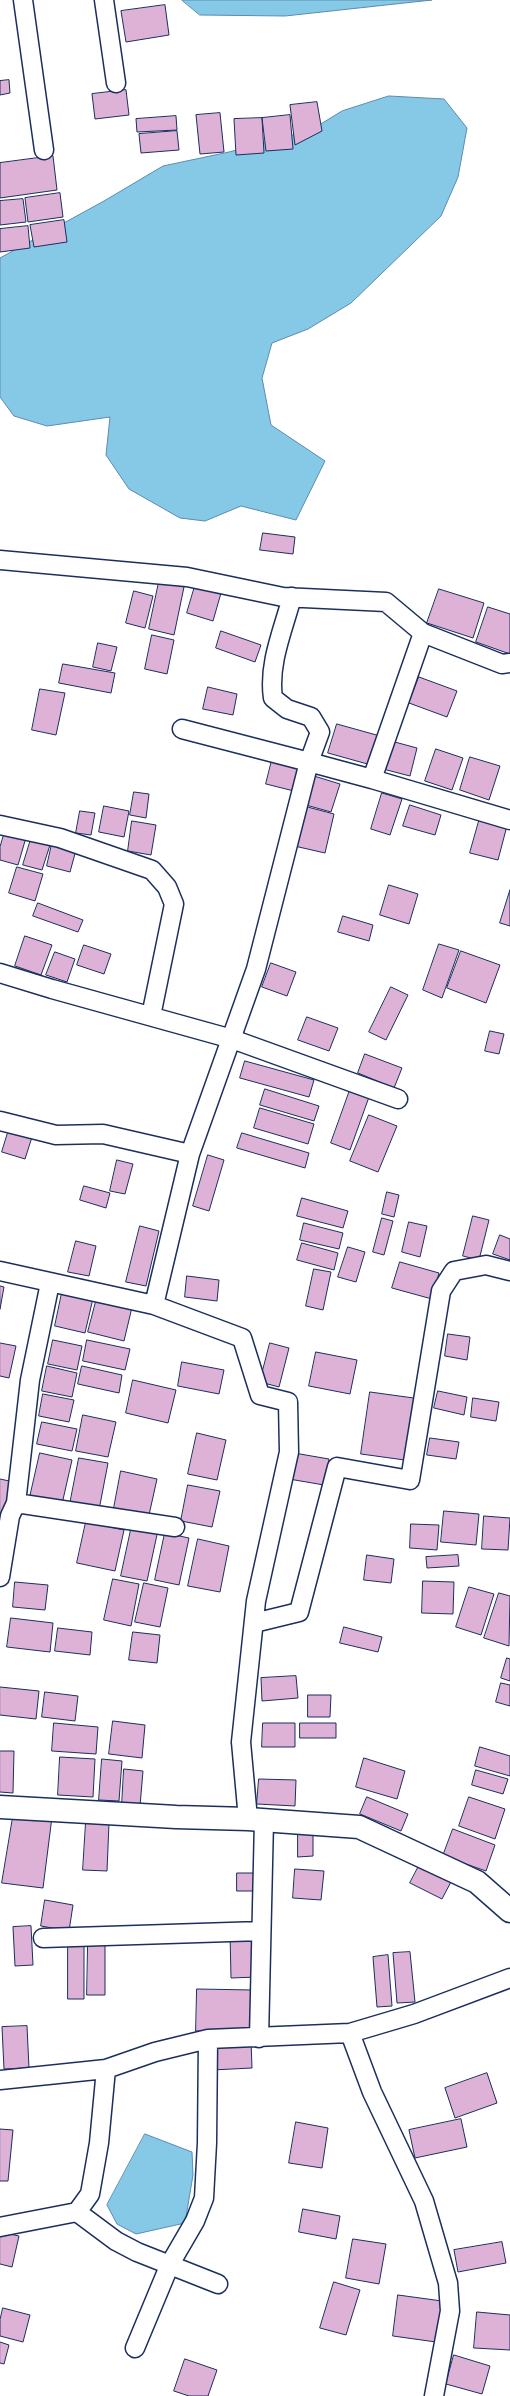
<!DOCTYPE html>
<html>
<head>
<meta charset="utf-8">
<style>
  body { margin:0 }
  canvas { display:block; background:#fff }
</style>
</head>
<body>
<canvas width="510" height="2396"></canvas>
<script>
const ctx = document.querySelector('canvas').getContext('2d');
ctx.lineJoin = 'round';
function fill(path, color) { ctx.fillStyle = color; ctx.fill(path, 'evenodd'); }
function trace(path, color, width, dash) { ctx.strokeStyle = color; ctx.lineWidth = width; ctx.lineCap = dash ? 'butt' : 'round'; ctx.setLineDash(dash || []); ctx.stroke(path); }
const water = new Path2D(`
  M182,0h250l-147,16 -85,-1z
  M389,96l55,3 23,29 -9,49 -17,39 -90,87 -43,26 -36,14 -10,35 9,47 54,36 -29,59 -55,-14 -36,15 -25,-3 -51,-29 -23,-34 4,-38 -63,9 -33,-10 -14,-19v-139l104,-57 59,-35 66,-14 82,-22 31,-19z
  M145,2134l47,18 1,23 -8,48 -49,11 -19,-10 -10,-19z`);
const building = new Path2D(`
  M165,5l4,30 -43,7 -5,-31z
  M9,80l1,13 -10,2v-14z
  M126,90l3,25 -34,4 -3,-25z
  M317,102l5,29 -27,14 -5,-40z
  M220,113l4,39 -24,2 -4,-39z
  M290,115l3,34 -27,2 -4,-33z
  M176,116l1,14 -40,2 -1,-13z
  M262,118l2,35 -28,2 -2,-36z
  M177,131l2,19 -38,3 -2,-19z
  M53,156l4,34 -57,8v-35z
  M60,193l3,24 -35,5 -3,-24z
  M23,199l3,23 -26,3v-24z
  M64,220l3,22 -33,5 -4,-22z
  M28,226l2,22 -30,4v-23z
  M263,533l32,4 -2,17 -33,-4z
  M159,582l25,5 -10,48 -25,-6z
  M195,586l26,7 -8,28 -26,-8z
  M439,589l45,14 -11,35 -46,-15z
  M134,591l19,5 -8,32 -19,-5z
  M488,607l22,7v40l-34,-12z
  M221,631l40,14 -6,17 -39,-14z
  M152,635l22,5 -7,34 -22,-5z
  M98,643l19,4 -6,24 -18,-4z
  M63,664l52,9 -4,20 -52,-10z
  M419,677l38,14 -10,26 -38,-14z
  M208,687l29,7 -4,21 -30,-6z
  M40,689l25,4 -9,42 -24,-5z
  M337,724l43,12 -9,29 -43,-12z
  M391,741l26,7 -7,28 -27,-7z
  M436,749l27,9 -11,32 -27,-9z
  M273,756l28,7 -7,28 -28,-7z
  M470,757l30,9 -11,34 -29,-10z
  M314,776l26,8 -9,28 -25,-7z
  M134,792l15,2 -3,24 -16,-3z
  M382,793l20,6 -12,36 -19,-6z
  M300,805l34,9 -9,39 -35,-8z
  M410,805l31,10 -6,20 -32,-9z
  M104,806l25,5 -5,26 -25,-5z
  M80,811l15,2 -4,22 -15,-2z
  M481,814l27,8 -10,38 -28,-7z
  M132,821l24,4 -5,30 -23,-4z
  M6,828l21,6 -9,31 -18,-5v-13z
  M31,839l19,6 -8,25 -19,-5z
  M52,844l24,6 -6,22 -23,-6z
  M17,867l26,7 -8,27 -26,-8z
  M389,885l29,9 -9,30 -29,-9z
  M510,890v36l-10,-3z
  M38,903l45,17 -5,12 -45,-16z
  M343,916l30,9 -4,16 -31,-9z
  M25,936l27,9 -11,30 -26,-9z
  M439,944l20,6 -17,48 -19,-8z
  M84,945l27,9 -7,20 -27,-9z
  M461,951l39,14 -14,38 -39,-15z
  M55,952l20,7 -8,23 -21,-7z
  M271,963l25,9 -9,24 -25,-9z
  M391,987l17,8 -22,45 -17,-8z
  M307,1017l31,11 -9,23 -31,-11z
  M490,1031l14,3 -5,20 -14,-3z
  M365,1054l37,14 -8,20 -36,-15z
  M245,1061l69,19 -5,17 -69,-19z
  M265,1089l54,17 -5,15 -54,-16z
  M350,1090l19,7 -19,53 -19,-7z
  M260,1108l54,16 -6,20 -54,-16z
  M369,1115l28,11 -19,46 -28,-11z
  M10,1126l23,8 -8,25 -23,-7z
  M242,1133l67,20 -4,15 -68,-20z
  M208,1155l16,5 -15,51 -16,-5z
  M117,1160l16,4 -8,30 -15,-3z
  M84,1186l26,7 -4,15 -26,-8z
  M387,1192l12,3 -5,22 -12,-3z
  M302,1198l46,13 -5,17 -46,-12z
  M473,1216l16,4 -10,40 -16,-4z
  M382,1218l11,3 -9,34 -11,-3z
  M409,1222l18,4 -7,31 -18,-5z
  M304,1223l39,10 -4,16 -39,-9z
  M140,1226l19,5 -13,55 -20,-4z
  M500,1235l10,4v21l-17,-6z
  M76,1241l20,5 -7,30 -21,-4z
  M302,1243l36,10 -4,17 -37,-10z
  M348,1247l17,5 -9,30 -18,-5z
  M400,1262l39,11 -7,26 -40,-11z
  M314,1269l17,3 -8,38 -17,-4z
  M187,1276l32,4 -2,21 -32,-4z
  M0,1286l4,1 -4,22z
  M63,1288l31,6 -9,39 -30,-7z
  M98,1294l35,9 -9,38 -36,-9z
  M448,1334l22,3 -3,23 -22,-4z
  M53,1340l29,6 -5,24 -29,-6z
  M87,1340l43,9 -5,21 -42,-9z
  M0,1343l16,3 -7,32 -9,-2z
  M270,1343l19,5 -10,39 -19,-5z
  M316,1352l41,8 -7,34 -41,-8z
  M182,1362l42,8 -5,24 -41,-8z
  M47,1366l30,7 -5,24 -30,-6z
  M82,1366l40,9 -3,18 -41,-9z
  M133,1380l43,10 -8,33 -42,-10z
  M438,1391l29,6 -3,18 -30,-7z
  M370,1392l51,7 -9,62 -51,-7z
  M43,1394l31,6 -5,22 -30,-6z
  M473,1398l26,4 -3,19 -25,-4z
  M83,1415l33,7 -8,35 -32,-6z
  M42,1422l35,7 -5,22 -35,-7z
  M197,1433l29,7 -9,40 -29,-6z
  M430,1438l29,4 -3,17 -29,-4z
  M40,1453l32,7 -10,44 -32,-7z
  M294,1453l35,6 -5,26 -35,-6z
  M79,1458l29,5 -9,47 -29,-6z
  M121,1471l36,8 -8,36 -35,-7z
  M0,1479l14,3 -8,38 -6,-1z
  M188,1485l32,6 -8,36 -31,-6z
  M444,1511l35,3 -3,31 -35,-3z
  M484,1516l26,2 -2,32 -26,-1z
  M86,1522l38,8 -9,41 -38,-8z
  M411,1524l28,1 -2,25 -27,-2z
  M132,1525l26,5 -11,51 -26,-5z
  M165,1533l24,5 -10,47 -24,-5z
  M198,1539l31,7 -9,46 -32,-6z
  M367,1555l27,4 -3,24 -27,-3z
  M458,1555l1,11 -32,2 -1,-11z
  M113,1579l26,5 -8,42 -27,-6z
  M423,1581l31,1 -1,32 -31,-1z
  M15,1582l33,3 -3,25 -32,-3z
  M144,1583l24,5 -8,39 -25,-5z
  M469,1587l25,7 -13,41 -25,-8z
  M499,1593l11,3 -1,50 -25,-8z
  M11,1618l42,5 -3,29 -43,-5z
  M344,1627l38,10 -4,15 -38,-9z
  M58,1628l34,4 -2,23 -35,-4z
  M133,1632l27,3 -3,28 -28,-3z
  M507,1658l3,1v22l-9,-3z
  M296,1676l2,22 -36,3 -1,-23z
  M501,1683l9,2v21l-14,-4z
  M0,1687l39,4 -3,28 -36,-4z
  M45,1692l33,4 -3,25 -33,-4z
  M308,1695h23l-1,22h-22z
  M113,1721l32,4 -3,33 -33,-4z
  M54,1723l44,4 -2,27 -44,-3z
  M263,1723h32v24h-33z
  M300,1723h36v15h-36z
  M480,1747l30,9v20l-35,-10z
  M0,1751h14l-1,42 -13,-1z
  M60,1757l35,2 -2,38 -35,-2z
  M364,1758l41,13 -8,28 -41,-12z
  M102,1759l20,2 -3,40 -20,-1z
  M124,1769l19,2 -3,35 -18,-1z
  M476,1770l32,9 -5,15 -31,-9z
  M259,1779l37,1 -1,26 -38,-2z
  M367,1797l41,17 -7,17 -41,-17z
  M469,1797l36,12 -10,30 -36,-13z
  M14,1811l38,6 -9,71 -41,-5z
  M86,1822l23,1 -2,48 -24,-1z
  M298,1828h15v28l-15,1z
  M453,1829l42,16 -9,26 -43,-15z
  M421,1862l32,16 -11,21 -32,-16z
  M295,1869l29,2 -3,29 -28,-2z
  M237,1873h20v18h-20z
  M45,1900l28,5 -4,26 -28,-5z
  M31,1926l2,39 -18,1 -2,-39z
  M255,1932l2,45 -26,1 -1,-45z
  M88,1944h17v51h-18z
  M68,1945h16v54h-16z
  M410,1952l5,50 -18,1 -4,-50z
  M388,1955l4,51 -15,1 -4,-50z
  M197,1989l56,1v41h-57z
  M27,2026l2,42 -25,1 -2,-42z
  M251,2040l1,28 -40,2 -1,-29z
  M487,2073l10,30 -42,15 -10,-30z
  M461,2119l6,28 -52,11 -6,-28z
  M296,2122l32,6 -6,40 -33,-5z
  M0,2129l13,1 -5,51h-8z
  M303,2209l37,7 -4,23 -37,-7z
  M0,2232l19,4 -7,31 -12,-3z
  M353,2239l33,5 -7,40 -33,-6z
  M502,2242l4,21 -48,9 -4,-22z
  M334,2282l26,8 -14,45 -26,-7z
  M398,2295l44,6 -6,41 -43,-6z
  M3,2308l27,7 -7,27 -23,-6v-16z
  M477,2312l33,3v35l-36,-2z
  M0,2342l9,3 -5,19 -4,-1z
  M454,2355l36,11 -8,28 -36,-10z
  M185,2359l32,11 -9,26h-19l-15,-5z`);
const street = new Path2D(`
  M23,0l21,150
  M104,0l12,83
  M0,560l187,17 96,20 103,5 37,31
  M182,729l127,33 11,-30 -9,-15 -24,-8 -14,-11c-5,-34 10,-68 19,-101
  M372,779l138,41
  M0,825l60,13 92,32 15,17 7,17 -23,112
  M0,973l52,16 180,50 166,60
  M0,1121l56,14 47,-1 87,20 -36,151 88,33 18,57 28,7 1,50 -33,149 -15,141 7,77
  M190,1154l66,-185 53,-207 63,17 51,-146 79,31 8,-1
  M0,1271l154,34
  M16,1503l159,24
  M0,1577l10,-61 6,-13 14,-123 20,-97
  M254,1623l45,-11 38,-145 73,13 31,-189 13,-20 32,-6 24,6
  M43,1938l218,-7
  M350,2033l22,59 52,109 24,82 2,28 -16,85
  M259,2038l5,-218
  M0,2080l106,-11 49,-17 53,-13 142,-6 64,-19 96,-36
  M77,2212l39,29 21,11 81,32
  M0,2227l77,-15 13,-18 9,-51 7,-74
  M135,2348l35,-84 25,-43 9,-23 3,-55 1,-104`);
const secondary = new Path2D(`
  M0,1807l176,10 72,2 111,8 118,55 33,29`);
fill(water, '#85c9e6');
trace(water, '#5b8bb0', 1);
fill(building, '#deb2d6');
trace(building, '#1b2f5e', 1);
trace(street, '#1b2f5e', 21);
trace(secondary, '#1b2f5e', 25);
trace(street, '#fff', 18);
trace(secondary, '#fff', 22);
</script>
</body>
</html>
